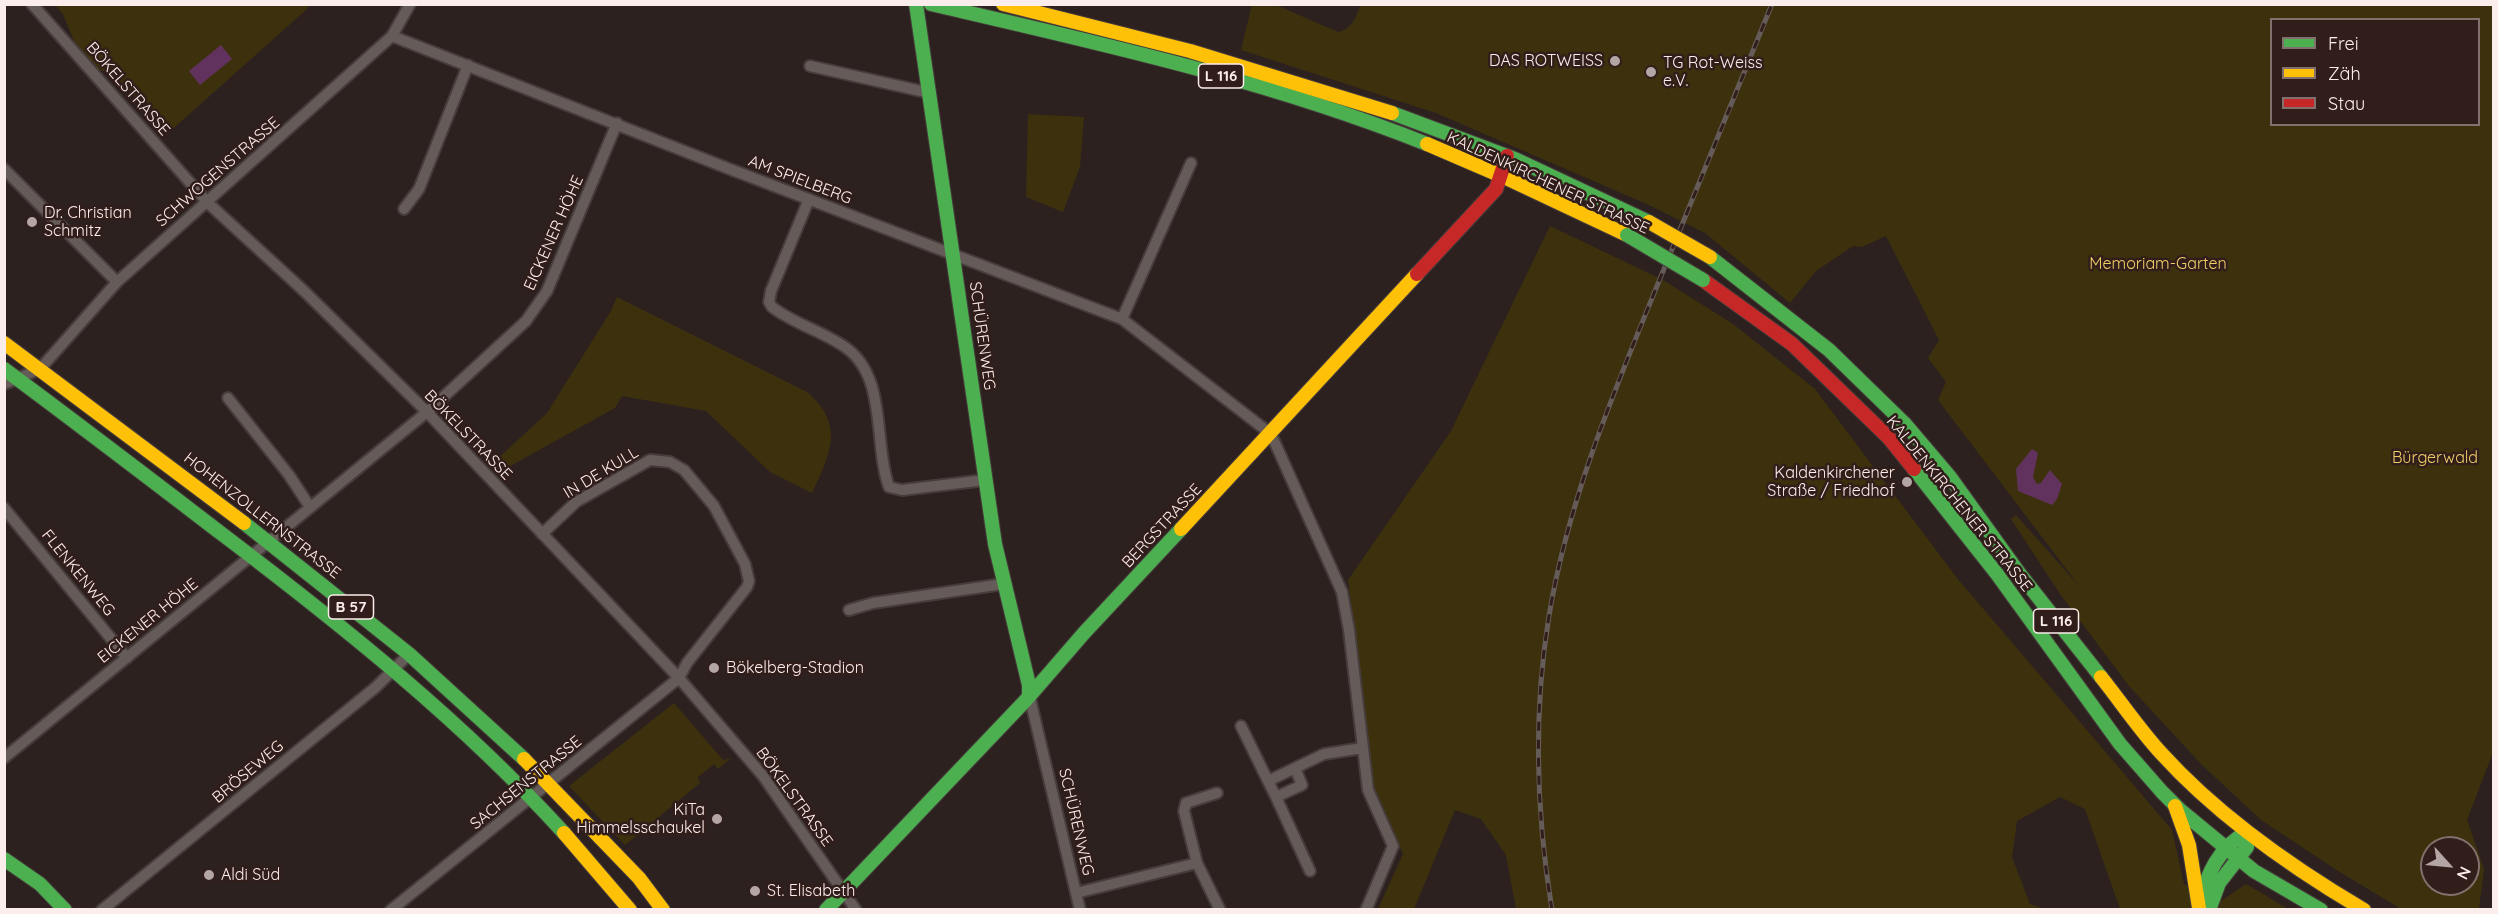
<!DOCTYPE html>
<html>
<head>
<meta charset="utf-8">
<style>
  body { margin:0 }
  #map { position:relative; width:2498px; height:914px; overflow:hidden; background:#2c211f; font-family:Quicksand,sans-serif }
  canvas { display:block }
  .frame { position:absolute; inset:0; border:6px solid #fbedeb; pointer-events:none }
  .legend { position:absolute; left:2270px; top:18px; width:210px; height:108px; box-sizing:border-box; background:#311d1a; border:2px solid #82706e; margin:0; padding:8px 10px; list-style:none; font-size:18px; color:#fbedeb }
  .legend li { display:flex; align-items:center; gap:12px; height:30px }
  .legend b { width:30px; border:2px solid #82706e }
  .north { position:absolute; left:2420px; top:836px; width:60px; height:60px; box-sizing:border-box; background:#311d1a; border:2px solid #82706e; border-radius:50%; rotate:117deg; font-size:16px; font-weight:700; line-height:24px; text-align:center; color:#fbedeb }
  .north::after { content:''; display:block; margin:auto; width:21px; height:27px; background:#b3a6a4; clip-path:polygon(50% 0,100% 100%,50% 72%,0 100%) }
</style>
</head>
<body>
<div id="map">
<canvas width="2498" height="914"></canvas>
<div class="frame"></div>
<ul class="legend">
<li><b style="height:8px;background:#4caf50"></b>Frei</li>
<li><b style="height:8px;background:#ffc107"></b>Zäh</li>
<li><b style="height:8px;background:#c62828"></b>Stau</li>
</ul>
<div class="north">N</div>
</div>
<script>
const ctx = document.querySelector('canvas').getContext('2d');
ctx.lineJoin = 'round';
function fill(path, color) { ctx.fillStyle = color; ctx.fill(path, 'evenodd'); }
function trace(path, color, width, dash) { ctx.strokeStyle = color; ctx.lineWidth = width; ctx.lineCap = dash ? 'butt' : 'round'; ctx.setLineDash(dash || []); ctx.stroke(path); }
function drawText(font, color, halo, rows, align = 'center') {
  ctx.font = font + ' Quicksand,sans-serif'; ctx.lineWidth = 5; ctx.setLineDash([]); ctx.textBaseline = 'middle'; ctx.strokeStyle = halo; ctx.fillStyle = color; for (const [text, x, y, turn = 0] of rows) {
    ctx.save(); ctx.translate(x, y); ctx.rotate((+turn || 0) * Math.PI / 180); ctx.textAlign = isNaN(turn) ? turn : align; if (halo) ctx.strokeText(text, 0, 0); ctx.fillText(text, 0, 0); ctx.restore();
  }
}
const green = new Path2D(`
  M1252,4l24,1 62,27c14,-2 18,-16 23,-28l1132,1 1,745 -27,70 17,49 -5,40h-78l-66,-40 -74,-49 -60,-56 -72,-78 -69,-92 -49,-75 5,-4 64,72 -142,-187 8,-18 -18,-24 11,-18 -53,-104 -24,11 -9,-1 -37,25 -26,32 -85,-70 -56,-28 -213,-92 -195,-63zM2272,20h206v104h-206zM2432,848h36v36h-36z
  M55,5h254l-2,4 -140,125 -53,-60 -17,-5 -20,-21 -14,-34z
  M1028,114l56,3 -4,50 -17,45 -37,-15z
  M1550,226l113,54 70,44 82,65 142,189 215,252 12,54 37,17 25,-17 42,25h-168l-35,-100 -25,-12 -43,24 -5,36 18,47 15,5h-529l-10,-54 -25,-36 -26,-9 -41,99h-36l25,-55 -28,-59 -27,-215 103,-149z
  M617,297l190,95c38,33 24,61 5,101l-42,-21 -64,-61 -84,-15 -7,12 -112,62 -8,-9 52,-48 64,-102z
  M674,703l49,57 8,-2 -13,11 -4,-5 -16,13 2,6 -75,62 -56,-59z`);
const water = new Path2D(`
  M221,45l11,14 -32,26 -11,-14z
  M2032,449l6,4 -5,24 4,7 4,-1 9,-13 12,14 -5,15 -5,6 -34,-14 -2,-22z`);
const street = new Path2D(`
  M32,4l176,199 95,87 124,122 252,266 84,98 93,134
  M392,36l335,132 395,151 149,115 71,158 7,38 19,160 25,56 -27,64
  M810,66l120,27
  M4,169l113,113
  M809,199l-38,92 -2,11 3,5c22,17 50,24 73,40 43,30 28,96 44,140l13,3 83,-10
  M404,209l15,-20 49,-124
  M1122,319l69,-156
  M4,384l36,-15 77,-87 275,-246 18,-32
  M228,398l61,77 21,32
  M4,508l123,150
  M849,610l24,-7 130,-19
  M1029,694l51,216
  M1241,726l27,55
  M4,758l423,-346 99,-91 21,-30 70,-168
  M1295,768l7,17 -26,12 -8,-16 56,-27 39,-6
  M1217,793l-31,10 -2,8 13,52 23,47
  M1276,797l34,74
  M1076,893l121,-30
  M102,910l274,-223 33,-33
  M391,910l288,-232 8,-15 60,-76 2,-6 -4,-17 -31,-58 -30,-36 -14,-8 -20,-2 -74,42 -34,32`);
const fast = new Path2D(`
  M916,4l79,540 34,141v9
  M931,4c168,39 336,76 496,140
  M1392,113l123,46 134,63
  M1710,257l119,93 76,74 45,53 69,96 82,104
  M4,369c73,54 146,110 218,165 121,92 240,187 342,299
  M1914,469l83,105 123,170 42,48 18,18 74,61 67,39
  M244,523l165,131 115,105
  M4,859l36,25 25,26
  M2199,905c8,-31 19,-57 48,-73v15l-28,36 -10,27
  M826,910l200,-210 58,-67 97,-104`);
const slow = new Path2D(`
  M1003,4l187,47 202,62
  M1427,144l79,34 121,57
  M4,343l240,180
  M1181,529l236,-255
  M2101,677c20,25 38,52 60,76 57,63 130,114 203,157
  M524,759l115,119 24,32
  M2175,806l14,39 10,63
  M564,833l66,77`);
const jam = new Path2D(`
  M1417,274l79,-85 11,-33
  M1703,280l89,64 97,94 25,31`);
const rail = new Path2D(`
  M1552,910c-16,-98 -19,-197 -3,-294 19,-115 64,-222 108,-330 38,-93 77,-187 115,-282`);
const fastBridge = new Path2D(`
  M1627,235l76,45`);
const slowBridge = new Path2D(`
  M1649,222l61,35`);
const markers = [
  [1615,61,6,"#b3a6a4"],
  [1651,72,6,"#b3a6a4"],
  [32,222,6,"#b3a6a4"],
  [1907,482,6,"#b3a6a4"],
  [714,668,6,"#b3a6a4"],
  [717,819,6,"#b3a6a4"],
  [209,875,6,"#b3a6a4"],
  [755,891,6,"#b3a6a4"]
];
const shields = [
  [1221,76,45],
  [351,607,45],
  [2056,621,45]
];
const shieldNames = [
  ["L 116",1221,76],
  ["B 57",351,607],
  ["L 116",2056,621]
];
const poiNames = [
  ["DAS ROTWEISS",1603,61,"right"],
  ["TG Rot-Weiss",1663,63],
  ["e.V.",1663,81],
  ["Dr. Christian",44,213],
  ["Schmitz",44,231],
  ["Kaldenkirchener",1895,473,"right"],
  ["Straße / Friedhof",1895,491,"right"],
  ["Bökelberg-Stadion",726,668],
  ["KiTa",705,810,"right"],
  ["Himmelsschaukel",705,828,"right"],
  ["Aldi Süd",221,875],
  ["St. Elisabeth",767,891]
];
const streetNames = [
  ["BÖKELSTRASSE",128,89,49],
  ["SCHWOGENSTRASSE",218,172,-41],
  ["AM SPIELBERG",800,180,21],
  ["KALDENKIRCHENER STRASSE",1548,183,25],
  ["EICKENER HÖHE",554,233,-66],
  ["SCHÜRENWEG",982,336,82],
  ["BÖKELSTRASSE",468,435,46],
  ["IN DE KULL",601,473,-31],
  ["KALDENKIRCHENER STRASSE",1959,504,51],
  ["HOHENZOLLERNSTRASSE",262,516,38],
  ["BERGSTRASSE",1162,526,-47],
  ["FLENKENWEG",78,573,51],
  ["EICKENER HÖHE",148,621,-39],
  ["BRÖSEWEG",248,772,-40],
  ["SACHSENSTRASSE",526,783,-39],
  ["BÖKELSTRASSE",794,797,54],
  ["SCHÜRENWEG",1076,822,77]
];
const parkNames = [
  ["Memoriam-Garten",2158,264],
  ["Bürgerwald",2435,458]
];
fill(green, '#3d310d');
fill(water, '#62325e');
trace(street, '#463c3b', 14);
trace(fast, '#463c3b', 16);
trace(slow, '#463c3b', 16);
trace(jam, '#463c3b', 16);
trace(street, '#655c5a', 10);
trace(fast, '#4caf50', 14);
trace(slow, '#ffc107', 14);
trace(jam, '#c62828', 14);
trace(rail, '#655c5a', 5);
trace(rail, '#311d1a', 3, [9]);
trace(fastBridge, '#463c3b', 16, []);
trace(slowBridge, '#463c3b', 16, []);
trace(fastBridge, '#4caf50', 14);
trace(slowBridge, '#ffc107', 14);
for (const [x, y, r, color] of markers) { const dot = new Path2D(); dot.arc(x, y, r, 0, 2 * Math.PI); ctx.fillStyle = color; ctx.fill(dot); trace(dot, '#311d1a', 2); }
for (const [x, y, w] of shields) { const box = new Path2D(); box.roundRect(x - w / 2, y - 12, w, 24, 4.5); ctx.fillStyle = '#311d1a'; ctx.fill(box); trace(box, '#fbedeb', 1.5); }
drawText('bold 15px', '#fbedeb', null, shieldNames);
drawText('16px', '#fbedeb', '#311d1a', poiNames, 'left');
drawText('16px', '#fbedeb', '#311d1a', streetNames);
drawText('16px', '#f1cf66', '#311d1a', parkNames);
</script>
</body>
</html>
